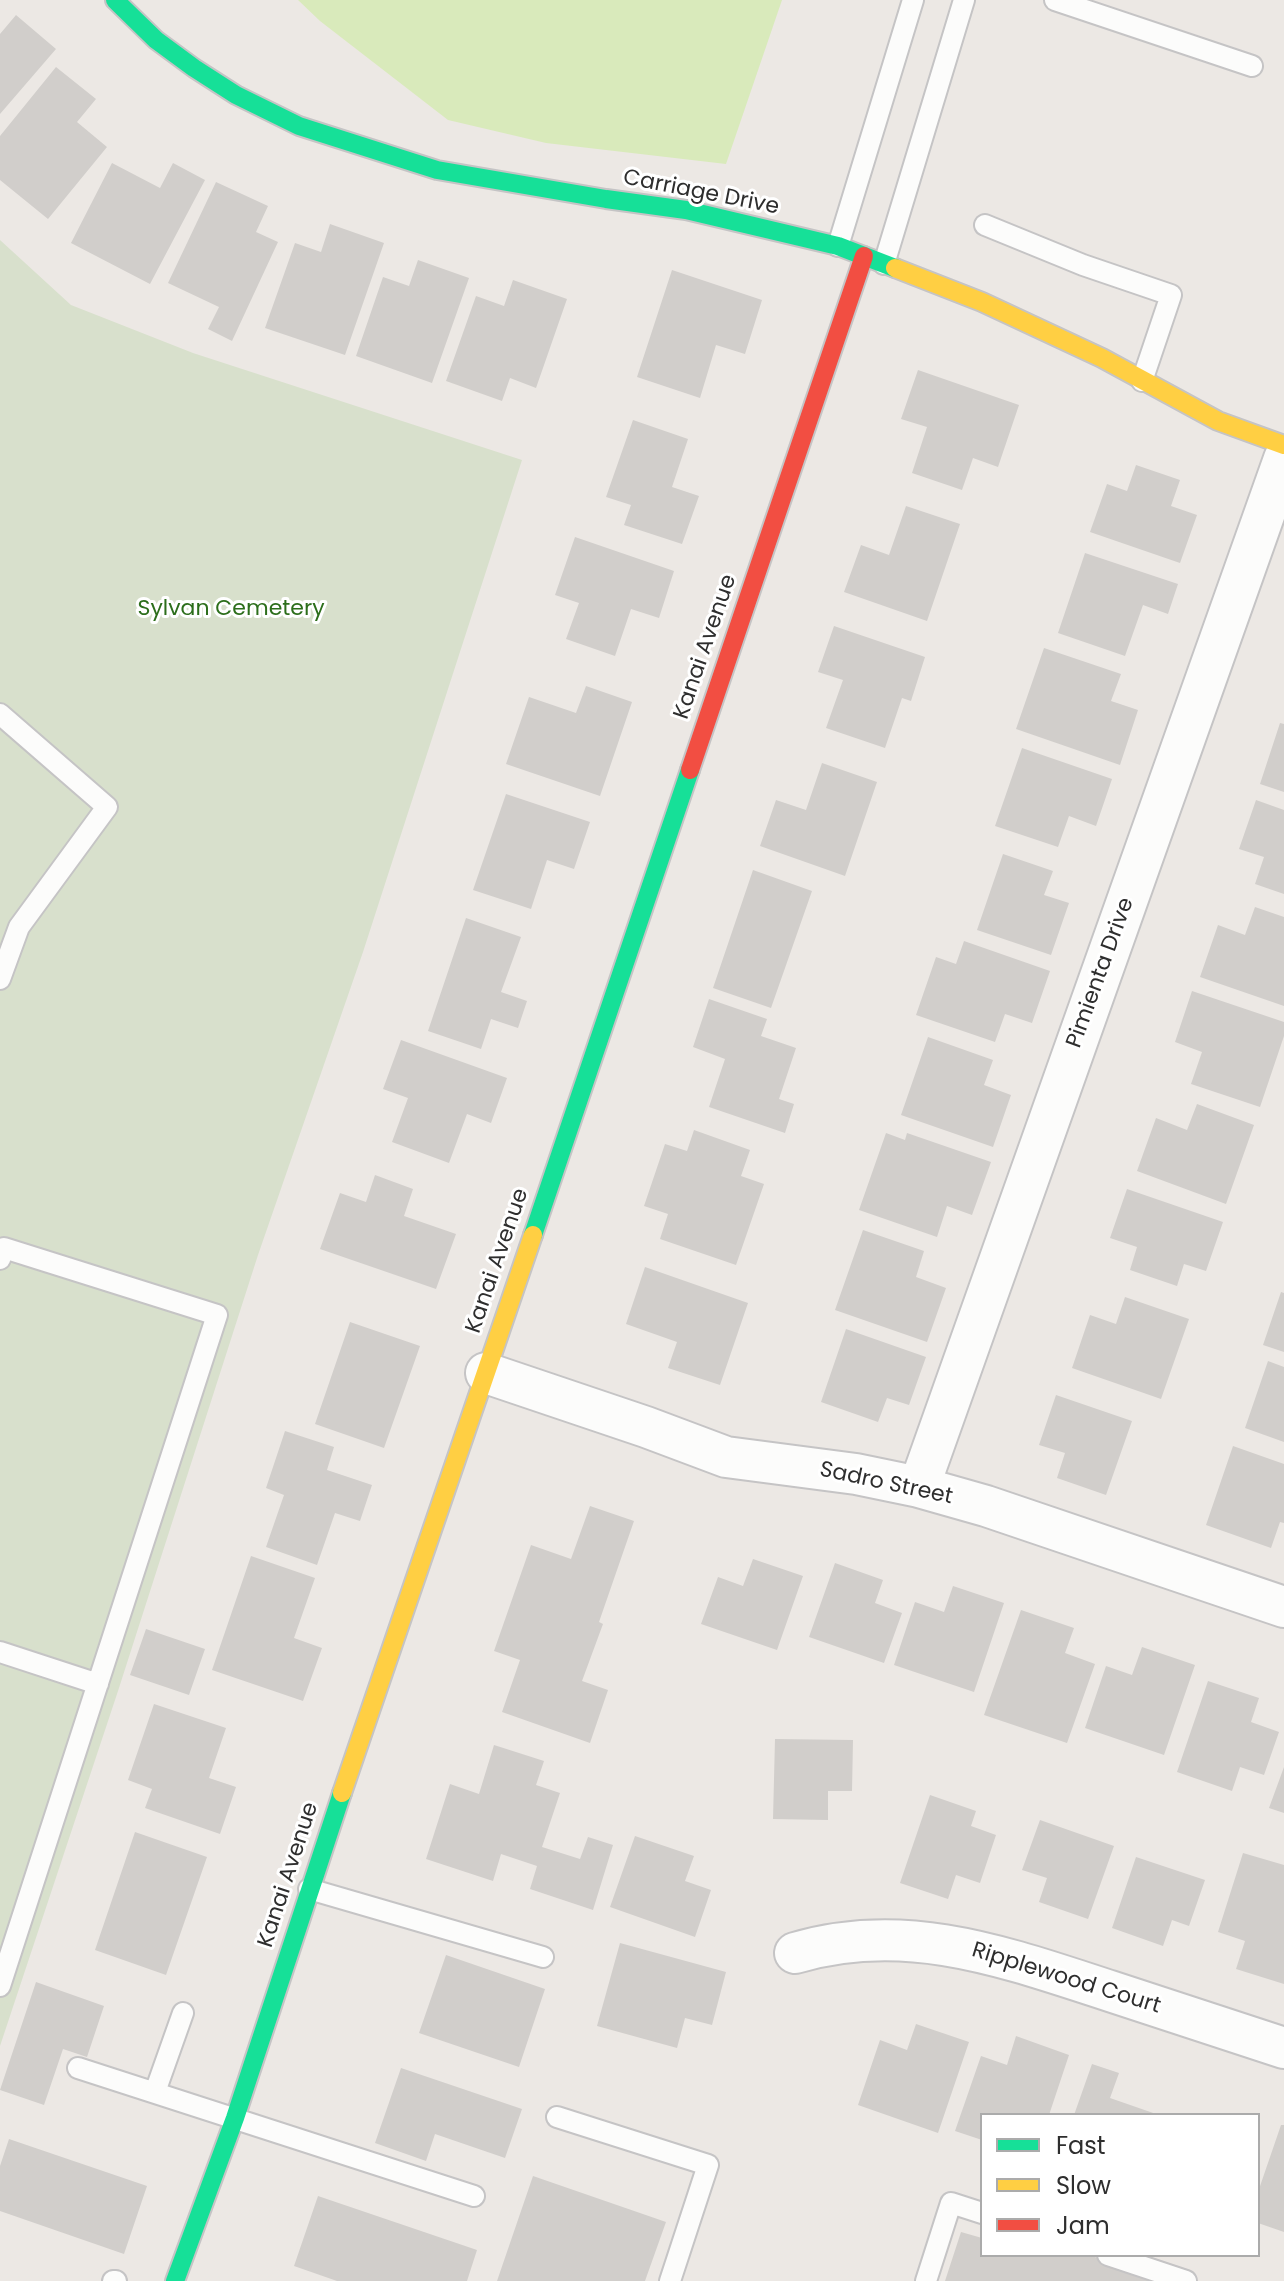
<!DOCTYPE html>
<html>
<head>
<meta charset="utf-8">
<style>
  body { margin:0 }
  #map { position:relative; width:1284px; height:2281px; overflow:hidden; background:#ece8e4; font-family:Poppins,sans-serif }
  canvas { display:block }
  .legend { position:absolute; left:980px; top:2113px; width:280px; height:144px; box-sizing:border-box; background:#fff; border:2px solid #ababab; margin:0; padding:10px 14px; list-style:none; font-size:24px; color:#2e2e2e }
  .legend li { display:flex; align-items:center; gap:16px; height:40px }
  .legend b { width:40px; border:2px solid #ababab }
</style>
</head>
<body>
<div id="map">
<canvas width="1284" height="2281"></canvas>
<ul class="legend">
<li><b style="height:10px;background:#16e098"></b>Fast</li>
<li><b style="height:10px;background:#ffcf43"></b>Slow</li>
<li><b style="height:10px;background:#f24e42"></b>Jam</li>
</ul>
</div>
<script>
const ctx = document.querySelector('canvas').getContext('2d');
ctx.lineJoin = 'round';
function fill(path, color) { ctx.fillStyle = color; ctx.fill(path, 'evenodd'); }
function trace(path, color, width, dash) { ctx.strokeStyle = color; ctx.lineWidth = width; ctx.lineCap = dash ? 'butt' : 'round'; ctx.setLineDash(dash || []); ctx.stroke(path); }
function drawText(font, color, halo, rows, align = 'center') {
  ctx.font = font + ' Poppins,sans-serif'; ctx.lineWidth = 6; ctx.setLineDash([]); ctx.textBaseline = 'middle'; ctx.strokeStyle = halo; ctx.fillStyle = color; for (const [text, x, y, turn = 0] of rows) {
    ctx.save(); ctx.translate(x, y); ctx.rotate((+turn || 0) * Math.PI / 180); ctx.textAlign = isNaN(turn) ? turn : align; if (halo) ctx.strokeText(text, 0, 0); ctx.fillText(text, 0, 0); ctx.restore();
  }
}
const cemetery = new Path2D(`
  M0,240l71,65 122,48 329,107 -159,492 -105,303 -140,436 -118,355z`);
const pitch = new Path2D(`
  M298,0h484l-56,164 -180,-21 -98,-23 -128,-99z`);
const building = new Path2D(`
  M16,15l40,34 -56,65v-80z
  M56,67l40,32 -19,23 30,25 -59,72 -48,-39v-44z
  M112,163l48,25 13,-25 32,17 -55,104 -79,-41z
  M216,182l52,24 -12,26 22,10 -46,99 -24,-12 11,-22 -51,-24z
  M330,224l54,19 -39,112 -80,-27 30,-85 26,9z
  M418,260l51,18 -37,105 -76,-27 27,-79 26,9z
  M672,270l90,30 -17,54 -29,-9 -16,53 -63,-21z
  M513,280l54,19 -31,89 -26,-10 -8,23 -56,-20 30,-85 28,10z
  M918,370l101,35 -21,62 -25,-9 -11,32 -50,-17 15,-46 -26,-8z
  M633,420l55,19 -16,48 27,9 -17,48 -58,-19 7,-20 -25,-8z
  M1136,465l44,15 -9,26 26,9 -17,48 -90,-31 17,-48 20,7z
  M906,506l54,18 -33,97 -83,-29 17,-47 28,10z
  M575,537l99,34 -15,47 -28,-9 -16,47 -49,-17 13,-36 -24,-8z
  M1085,553l93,31 -10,30 -25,-9 -18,51 -67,-23z
  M834,626l91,31 -14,44 -9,-3 -17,50 -59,-20 17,-48 -25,-8z
  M1044,648l77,26 -10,27 27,9 -18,55 -104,-36z
  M586,686l46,16 -32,94 -94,-32 23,-67 47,16z
  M1280,723l4,1v68l-24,-8z
  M1022,748l90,31 -16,47 -27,-10 -11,31 -63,-21z
  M822,763l55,19 -32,94 -85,-30 16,-46 30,10z
  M506,794l84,28 -16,47 -27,-9 -16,49 -58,-19z
  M1256,800l28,10v84l-29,-10 9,-27 -25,-8z
  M1003,854l50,17 -9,24 25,8 -18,52 -74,-25z
  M753,870l59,21 -41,117 -58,-20z
  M1255,907l29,10v89l-84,-29 18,-52 27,10z
  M466,918l55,19 -20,55 26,9 -9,27 -27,-9 -10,30 -53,-18z
  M964,941l86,30 -18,52 -27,-9 -10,28 -79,-27 20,-58 20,7z
  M1192,991l92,31v14l-24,71 -69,-23 11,-32 -27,-10z
  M709,999l58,20 -6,17 35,12 -17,51 15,5 -9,29 -76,-26 16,-48 -32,-12z
  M928,1037l65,23 -9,25 27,10 -18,52 -92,-32z
  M401,1040l106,38 -16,45 -24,-9 -18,49 -57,-21 16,-44 -25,-9z
  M1197,1104l57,21 -28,79 -89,-33 19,-53 31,12z
  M694,1130l56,20 -9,26 23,8 -28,81 -76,-26 8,-25 -24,-8 21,-62 22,7z
  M886,1133l19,7 2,-7 84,29 -19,53 -25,-9 -10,31 -78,-27z
  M375,1175l38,14 -9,27 52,18 -20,55 -116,-40 20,-56 26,9z
  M1127,1189l96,33 -17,49 -22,-7 -7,22 -47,-16 7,-23 -27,-9z
  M863,1230l61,21 -8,26 30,11 -19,54 -92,-32z
  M645,1267l103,36 -28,82 -52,-17 9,-26 -51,-18z
  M1281,1292l3,1v59l-21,-7z
  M1125,1297l64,22 -28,80 -89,-31 18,-53 26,9z
  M350,1322l70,24 -36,102 -69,-24z
  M846,1329l80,28 -17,48 -22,-7 -9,24 -57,-20z
  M1268,1361l16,6v75l-39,-14z
  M1056,1395l76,26 -26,74 -49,-17 8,-25 -26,-8z
  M285,1431l49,16 -7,23 45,15 -12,36 -25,-8 -18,52 -51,-18 18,-52 -18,-7z
  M1233,1446l51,18v59l-4,-1 -9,26 -65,-23z
  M590,1506l44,15 -35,101 4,2 -21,57 26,9 -18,53 -88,-31 18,-52 -26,-9 37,-106 40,14z
  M251,1556l64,22 -21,60 28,10 -19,53 -91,-31z
  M753,1559l50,17 -26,74 -76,-26 17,-47 25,9z
  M835,1563l48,17 -8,23 27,10 -18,50 -75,-26z
  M953,1586l51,17 -30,89 -80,-27 21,-63 29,10z
  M1021,1610l53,18 -9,25 30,11 -28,79 -83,-28z
  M146,1629l59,20 -16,46 -59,-20z
  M1142,1647l53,18 -31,90 -79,-27 21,-62 26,9z
  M1208,1681l51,17 -8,24 28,10 -15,43 -24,-8 -8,24 -55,-19z
  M154,1704l72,24 -17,50 27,9 -16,47 -75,-26 7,-19 -24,-9z
  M775,1739l78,1 -1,51h-24v29l-55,-1z
  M494,1745l50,16 -8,24 24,8 -18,54 38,12 8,-22 25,8 -20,65 -63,-21 7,-23 -36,-12 -8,27 -67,-22 24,-75 29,10z
  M1284,1767v46l-15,-5z
  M930,1795l46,16 -5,15 25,9 -16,48 -24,-8 -8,24 -48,-16z
  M1040,1820l74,26 -26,73 -49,-17 8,-24 -25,-8z
  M135,1832l72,25 -41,118 -71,-25z
  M635,1836l59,20 -9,25 26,9 -16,47 -85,-30z
  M1243,1853l41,12v119l-48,-15 9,-28 -27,-9z
  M1136,1857l69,23 -16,46 -17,-6 -9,26 -51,-18z
  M620,1943l106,29 -14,53 -27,-7 -8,30 -80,-22z
  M446,1955l99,34 -26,78 -100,-34z
  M36,1982l68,24 -17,51 -24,-8 -19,56 -44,-15z
  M916,2024l53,18 -31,91 -80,-28 22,-65 27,10z
  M1016,2036l53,19 -20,60h-67v25l-27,-9 26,-75 26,9z
  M1092,2064l27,9 -9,25 49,17h-85z
  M401,2068l121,41 -17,49 -70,-24 -9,27 -51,-18z
  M1281,2125h3v107l-26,-9v-31z
  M9,2139l138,47 -23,68 -124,-43v-45z
  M533,2176l133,46 -21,59h-148z
  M318,2196l159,54 -10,31h-130l-43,-15z
  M961,2232l21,6v17h107l76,26h-220z`);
const lane = new Path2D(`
  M1055,0l197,66
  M985,225l98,40 88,30 -29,86
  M838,246l75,-246
  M884,264l80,-264
  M0,714l107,93 -88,120 -19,52
  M0,1259l4,-11 213,67 -217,671
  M0,1652l98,32
  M309,1889l234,68
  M78,2068l396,128
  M155,2092l28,-79
  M557,2117l151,48 -38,116
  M1108,2255l78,26
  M113,2281h3
  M926,2281l25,-78 31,10`);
const street = new Path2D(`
  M486,1373l160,54 80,30 130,17 63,13 67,19 298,101
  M919,1487l365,-1028
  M795,1953c111,-33 210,4 315,38 58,19 116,38 174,57`);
const fast = new Path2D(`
  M115,0l41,40 38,28 42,27 63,31 138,44 169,29 80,11 152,36 57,22
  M533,1235l157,-465
  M175,2281l60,-163 107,-325`);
const slow = new Path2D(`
  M895,268l87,34 120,56 116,63 66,24
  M342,1793l191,-558`);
const jam = new Path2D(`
  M690,770l174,-514`);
const streetNames = [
  ["Carriage Drive",701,193,11],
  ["Kanai Avenue",706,647,-71],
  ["Pimienta Drive",1101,973,-70],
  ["Kanai Avenue",498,1261,-71],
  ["Sadro Street",886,1484,12],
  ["Kanai Avenue",289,1875,-72],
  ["Ripplewood Court",1066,1979,17]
];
const parkNames = [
  ["Sylvan Cemetery",231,609]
];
fill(cemetery, '#d8e0cc');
fill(pitch, '#d9eabb');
fill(building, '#d1cecb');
trace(lane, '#c5c4c5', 24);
trace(street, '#c5c4c5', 44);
trace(fast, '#c5c4c5', 22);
trace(slow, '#c5c4c5', 22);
trace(jam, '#c5c4c5', 22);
trace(lane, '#fcfcfb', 20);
trace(street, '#fcfcfb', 40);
trace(fast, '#16e098', 18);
trace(slow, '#ffcf43', 18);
trace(jam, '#f24e42', 18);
drawText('22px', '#2e2e2e', '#fff', streetNames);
drawText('22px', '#2c6e1b', '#fff', parkNames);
</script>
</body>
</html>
